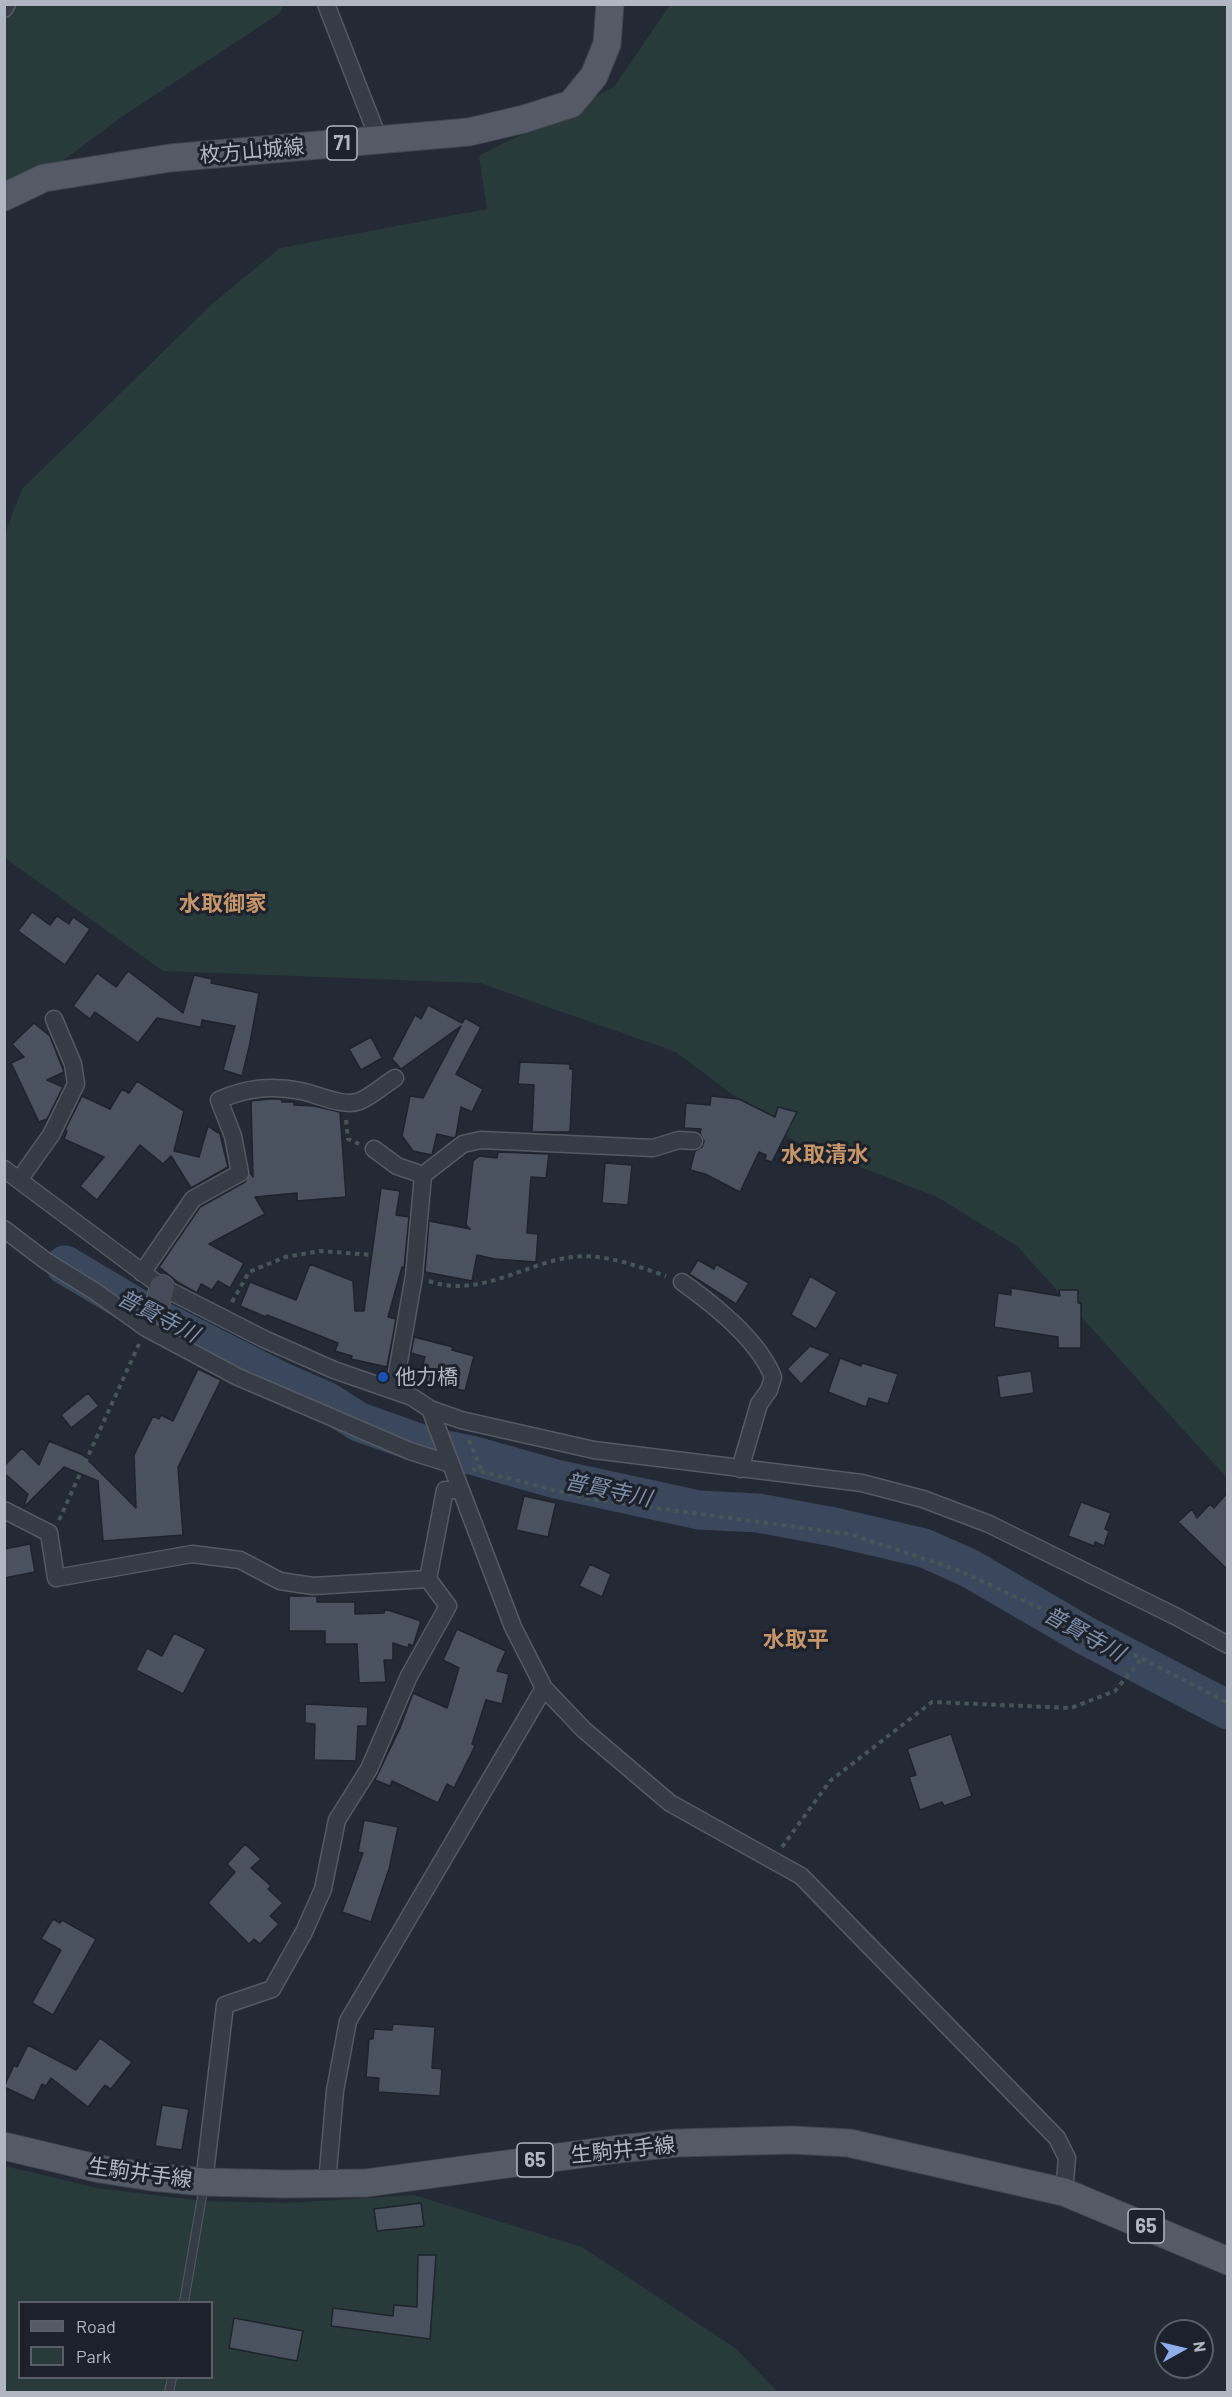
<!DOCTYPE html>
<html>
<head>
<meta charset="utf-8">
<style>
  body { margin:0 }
  #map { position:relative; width:1232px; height:2397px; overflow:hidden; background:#232a35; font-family:Barlow,sans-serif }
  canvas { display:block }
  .frame { position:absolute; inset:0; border:6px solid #b1b7c2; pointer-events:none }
  .legend { position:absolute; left:18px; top:2301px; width:195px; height:78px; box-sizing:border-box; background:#1c212b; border:2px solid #585d67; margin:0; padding:8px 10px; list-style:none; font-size:18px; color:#b1b7c2 }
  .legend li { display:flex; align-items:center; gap:12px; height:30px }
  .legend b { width:30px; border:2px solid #585d67 }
  .north { position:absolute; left:1154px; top:2319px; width:60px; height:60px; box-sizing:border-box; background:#1c212b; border:2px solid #585d67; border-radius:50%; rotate:82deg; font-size:16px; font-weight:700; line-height:24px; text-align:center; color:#b1b7c2 }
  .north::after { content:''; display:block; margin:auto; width:21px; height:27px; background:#8eaeea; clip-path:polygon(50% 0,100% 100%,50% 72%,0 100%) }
</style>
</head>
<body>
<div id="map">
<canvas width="1232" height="2397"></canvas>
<div class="frame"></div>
<ul class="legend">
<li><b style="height:8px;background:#545b66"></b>Road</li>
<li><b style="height:16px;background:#293a3a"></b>Park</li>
</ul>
<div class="north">N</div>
</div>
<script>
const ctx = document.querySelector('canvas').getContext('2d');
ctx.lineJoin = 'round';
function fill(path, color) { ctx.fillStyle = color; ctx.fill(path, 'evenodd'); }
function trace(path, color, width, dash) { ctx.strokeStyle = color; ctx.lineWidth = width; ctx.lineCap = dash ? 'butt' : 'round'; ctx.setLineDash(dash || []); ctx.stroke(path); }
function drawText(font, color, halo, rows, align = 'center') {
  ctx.font = font + ' Barlow,"Noto Sans JP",sans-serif'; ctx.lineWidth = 6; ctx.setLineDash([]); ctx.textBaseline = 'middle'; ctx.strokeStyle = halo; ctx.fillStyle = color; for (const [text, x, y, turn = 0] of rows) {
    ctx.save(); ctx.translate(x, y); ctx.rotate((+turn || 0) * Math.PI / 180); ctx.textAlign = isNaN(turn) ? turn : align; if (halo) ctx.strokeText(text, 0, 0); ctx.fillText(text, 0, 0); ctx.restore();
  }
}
const green = new Path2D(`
  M5,5h279l-4,8 -160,105 -115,86z
  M670,5h557v1473l-210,-232 -80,-49 -143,-56 -118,-89 -196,-69 -317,-12 -158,-113 -1,-322 18,-47 190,-185 68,-56 207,-39 -8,-53 135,-69z
  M5,2166l92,22 106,13 84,2 127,-8 168,52 153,101 43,44h-773zM20,2302h192v76h-192z`);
const river = new Path2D(`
  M65,1265l79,47 138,70 44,19 33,21 68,24 44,9 85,24 143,31 59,3 76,14 90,21 45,20 117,68 142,74`);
const building = new Path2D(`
  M32,912l18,13 7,-9 12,8 4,-7 17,12 -25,36 -47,-34z
  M128,971l55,42 11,-38 18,4 -1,4 48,10 -9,50 -8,33 -19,-6 12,-44 -33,-6 -1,6 3,2 -47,-10 -19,25 -43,-31 -5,7 -17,-13 24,-33 19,14z
  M428,1005l34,18 3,-5 16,9 -25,47 27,15 -11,23 -11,-5 -5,29 -2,2 -17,-4 -5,21 -19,-4 -11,-15 8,-40 13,2 38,-72 -60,43 -9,-10 23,-44 6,4z
  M34,1023l16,13 14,36 -17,8 16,7 -16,32 -8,3 -28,-59 13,-6 -12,-13z
  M371,1037l11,21 -21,12 -12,-21z
  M520,1062l50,2v5h3l-3,63h-38l2,-47 -16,-1z
  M137,1081l47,30 -10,40 25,6 9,-31 10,7 1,-3 9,37 -37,21 -20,-32 -8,8 -23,-19 -43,55 -17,-14 24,-29 -40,-18 3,-8 -2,-1 17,-34 28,13 12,-20 7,4z
  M711,1096l28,3 36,18 3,-10 19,5 -25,50 -7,-2 1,-5 -7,-3 -19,40 -35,-18 -15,-4 5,-19 7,-4 2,-6 -4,-8 1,-4 -17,-1 2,-25 24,2z
  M269,1099h12l1,3h12v3l20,1 26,6 6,85 -49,4v-8l-42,4 10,17 -56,30 35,19 -14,25 -12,-7 -6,9 -11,-6 -4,9 -18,-10 -20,-16 41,-60 45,-25 5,-10 3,5 -2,-76z
  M498,1152l51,2 -3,24 -15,-1 -4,56 11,1 -2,28 -41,-3 -18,-4 -5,26 -47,-9 4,-51 41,8 -4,-4 7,-64 6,-5 18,2z
  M605,1163l27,2 -4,40 -26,-2z
  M381,1188l19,3 -4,24 13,2 -5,51 -2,-1 -14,50 8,2 -9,48 -36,-8 1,-3 -17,-5 3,-8 -71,-28 -1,2 -26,-11 10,-24 46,18 14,-36 43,17 2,30h9z
  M698,1260l16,9 2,-5 33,19 -13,21 -47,-30z
  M810,1276l27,16 -21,37 -25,-14z
  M1011,1288l49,8 -1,-6h19v13h3v45h-23v-11l-64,-10 4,-34 13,2z
  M414,1337l39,10 -1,3 22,6 -9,35 -46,-12 6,-22 -14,-4z
  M810,1346l21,8 -30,30 -14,-15z
  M840,1358l21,8 1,-3 36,11 -10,30 -19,-6 -3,9 -38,-15z
  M198,1369l23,11 -43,87 5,68 -80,6 -5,-60 -34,-14 -41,41 5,-14 -24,-21v-7l18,-18 17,17 10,-24 34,14 53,53 -2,-53 19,-39 6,3 2,-4 12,6z
  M1031,1371l3,22 -34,5 -3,-22z
  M88,1393l11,13 -28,22 -10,-13z
  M1227,1493v76l-49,-47 14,-13 5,9 13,-14 4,4z
  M524,1496l32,7 -8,34 -32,-7z
  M1081,1502l30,11 -6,16 4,2 -5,15 -9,-4 -1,4 -26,-10z
  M30,1544l5,28 -31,6v-29z
  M590,1564l21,10 -9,23 -23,-11z
  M289,1596h28v6h38v12l29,-1 1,-4 36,12 -8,25 -4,-2 -1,4 -15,-5v17h-9l2,22 -27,1 -2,-39h-32v-13h-36z
  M457,1629l49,22 -9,20 12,3 -7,30 -16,-4 -14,44 3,2 -21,42 -7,-4 -9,19 -46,-22 -2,5 -15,-6 25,-52 13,-35 34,15 12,-40 -16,-8z
  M174,1633l32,16 -23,45 -47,-24 11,-22 15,8z
  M305,1704l63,3 -1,19h-9l-2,35 -42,-1 1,-36 -10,-1z
  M951,1734l21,62 -28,10 -2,-4 -22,8 -11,-33 7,-2 -9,-26z
  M364,1820l34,7 -9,42 -18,53 -29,-10 21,-59 -5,-1z
  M245,1844l16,15 -10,9 20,18 -3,3 15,14 -13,13 9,8 -19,20 -6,-5 -5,5 -41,-41 27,-31 -8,-8z
  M53,1919l7,4 2,-3 34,19 -43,76 -21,-12 29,-53 -20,-11z
  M393,2024l42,3 -3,41 10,1 -2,27 -62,-4 1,-14 -13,-1 3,-38h4l1,-10 18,1z
  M100,2038l32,24 -21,27 -6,-4 -17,22 -37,-29 -5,8 -4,-2 -8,17 -30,-14 10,-22 3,2 11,-22 48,25z
  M162,2105l27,4 -7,41 -27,-4z
  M421,2203l3,23 -47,5 -3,-22z
  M418,2255h18l-6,84 -99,-13 2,-18 60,8 1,-11 23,2z
  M234,2318l69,13 -6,30 -68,-13z`);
const path = new Path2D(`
  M346,1120l2,19 11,5
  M429,1281c49,18 96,-18 143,-24 33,-4 64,9 94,19
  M232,1302l17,-30 36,-15 36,-6 77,6
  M469,1440l13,32
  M472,1469l117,30 260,35 109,36 133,62 137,71
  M59,1520l80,-176
  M782,1847l48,-66 102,-79 139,6 44,-17 27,-33`);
const lane = new Path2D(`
  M184,2302l20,-117
  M169,2392l3,-14`);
const street = new Path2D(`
  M326,4l53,136
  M4,9l3,-5
  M374,1149l23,17 26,9
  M4,1169l158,118 102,52 70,31 78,27 18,12 83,218 31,61 40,42 86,73 131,73 256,262 10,20 -3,34
  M19,1180l32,-45 25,-51 -3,-20 -19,-45
  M4,1229l42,32 50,31 50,36 92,49 172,74 41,13
  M142,1273l51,-74 47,-26 -7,-37 -14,-36c27,-12 52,-15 82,-9 16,3 43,17 59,10 12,-5 24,-16 35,-23
  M682,1282c31,22 77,59 91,95l-4,13 -10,14 -19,65
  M394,1390l20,-114 9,-101 40,-31 18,-4 172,8 26,-8 15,1
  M430,1409l31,11 133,30 268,33 61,16 66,25 188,93 51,28
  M4,1510l45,23 7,45 136,-24 48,6 40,21 33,5 115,-7
  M204,2182l21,-177 47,-16 32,-57 19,-43 14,-69 32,-51 40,-93 39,-70 -20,-27 17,-89h16
  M327,2183l8,-92 13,-70 196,-333`);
const secondary = new Path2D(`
  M158,1302l4,-15`);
const primary = new Path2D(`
  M4,197l40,-19 126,-20 299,-26 55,-13 47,-15 23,-28 13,-32 3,-40
  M4,2146l96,23 52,8 52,5 82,2 80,-1 253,-34 58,-6 115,-3 57,3 215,49 164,69`);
const markers = [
  [383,1377,6,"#1a4fb4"]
];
const shields = [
  [342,143,30],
  [535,2160,36],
  [1146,2226,36]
];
const shieldNames = [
  ["71",342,143],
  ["65",535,2160],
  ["65",1146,2226]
];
const streetNames = [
  ["枚方山城線",252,151,-5],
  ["生駒井手線",623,2150,-6],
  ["生駒井手線",140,2173,8]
];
const poiNames = [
  ["他力橋",395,1377]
];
const neighbourhoodNames = [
  ["水取御家",223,904],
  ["水取清水",825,1155],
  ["水取平",796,1640]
];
const waterNames = [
  ["普賢寺川",158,1316,27],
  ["普賢寺川",608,1490,12],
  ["普賢寺川",1084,1634,29]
];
fill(green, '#293a3a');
trace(river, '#3a475d', 39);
fill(building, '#4a515f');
trace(building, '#1e232d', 1.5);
trace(lane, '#545a64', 10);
trace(street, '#545a64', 19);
trace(secondary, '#545a64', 26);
trace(primary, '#40454f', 29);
trace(path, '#465558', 4, [4.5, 4.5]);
trace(lane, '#363c46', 8);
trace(street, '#363c46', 16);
trace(secondary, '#454b58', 24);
trace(primary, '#545b66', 27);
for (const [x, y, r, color] of markers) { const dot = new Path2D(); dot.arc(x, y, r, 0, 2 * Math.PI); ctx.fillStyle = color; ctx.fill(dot); trace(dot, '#1c212b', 2); }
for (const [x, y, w] of shields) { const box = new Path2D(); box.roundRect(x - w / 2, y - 17, w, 34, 4.5); ctx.fillStyle = '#1c212b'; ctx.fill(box); trace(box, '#b1b7c2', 1.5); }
drawText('bold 20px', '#b1b7c2', null, shieldNames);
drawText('21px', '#b1b7c2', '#1c212b', streetNames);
drawText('21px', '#b1b7c2', '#1c212b', poiNames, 'left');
drawText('bold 22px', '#c69569', '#1c212b', neighbourhoodNames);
drawText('italic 22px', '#7c8da8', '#1c212b', waterNames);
</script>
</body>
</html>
